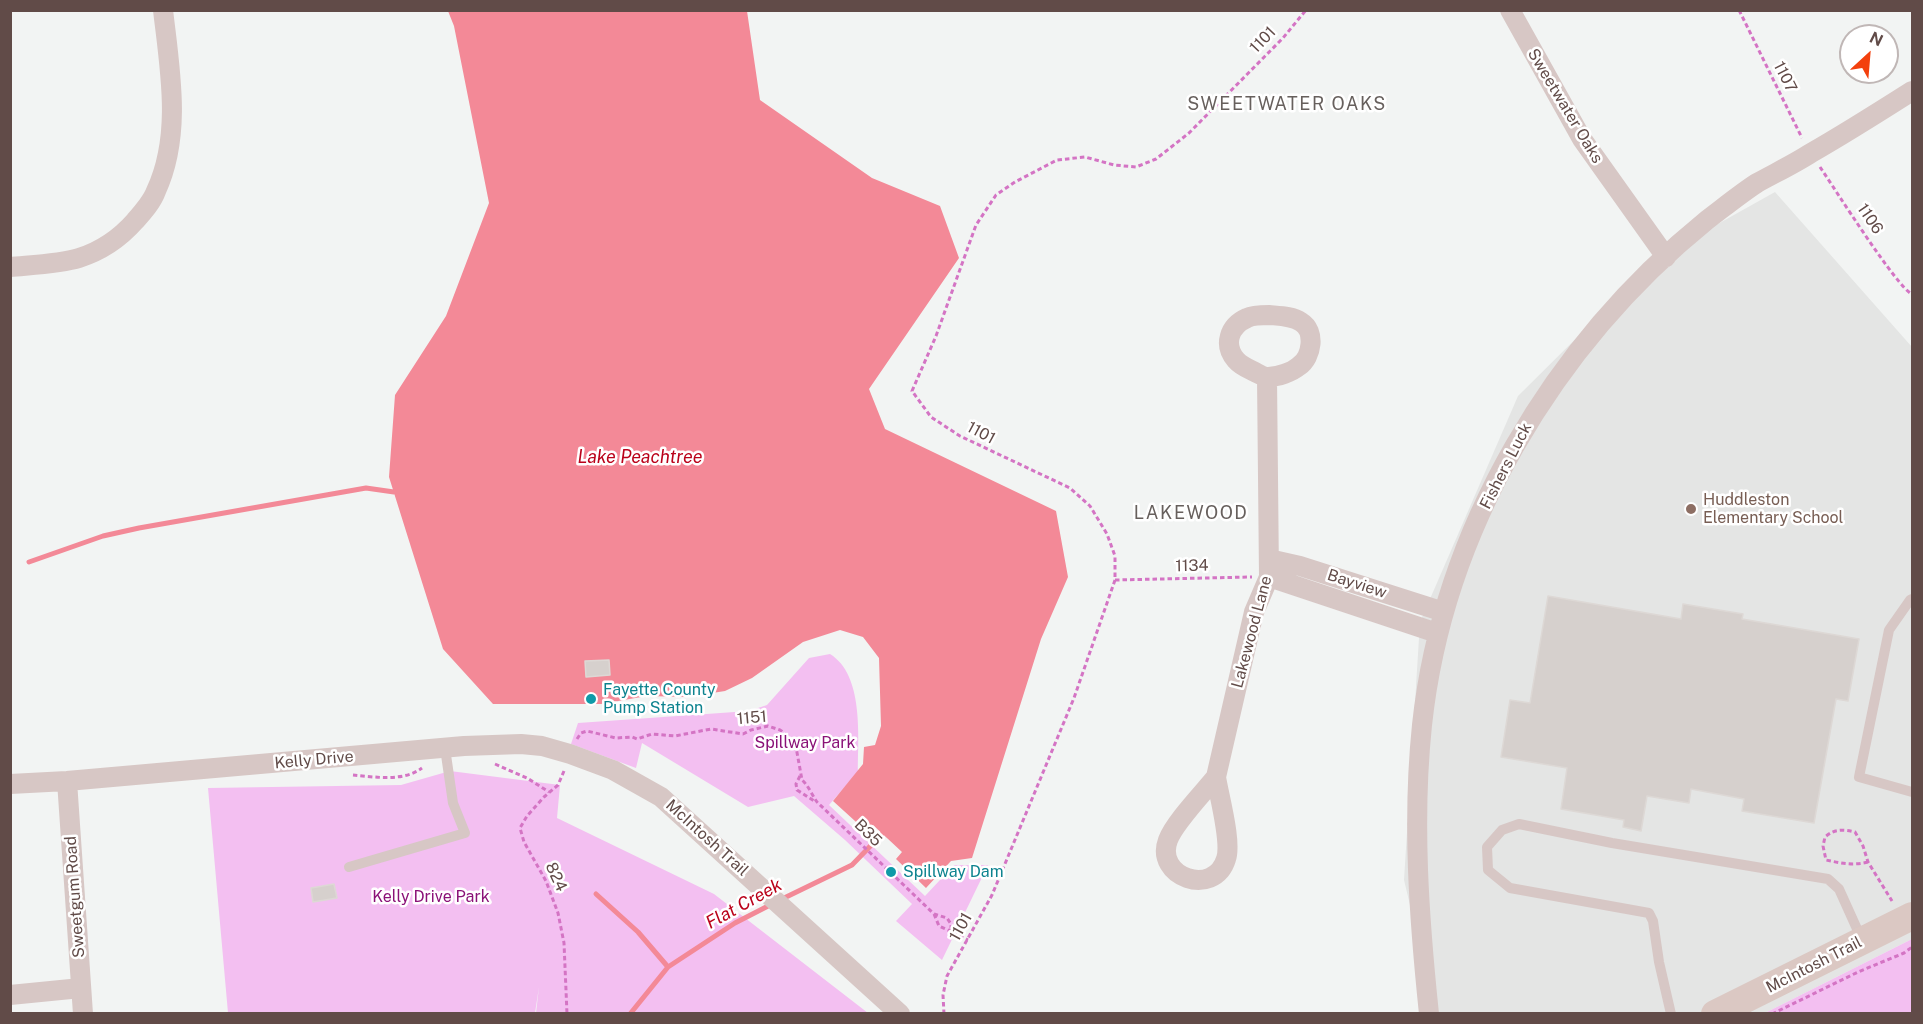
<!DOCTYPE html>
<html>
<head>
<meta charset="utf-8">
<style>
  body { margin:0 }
  #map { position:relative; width:1923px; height:1024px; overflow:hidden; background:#f2f4f3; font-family:"Public Sans",sans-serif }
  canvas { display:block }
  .frame { position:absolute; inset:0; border:12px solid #614b48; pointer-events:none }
  .north { position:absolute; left:1839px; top:24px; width:60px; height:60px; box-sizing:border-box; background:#fff; border:2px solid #c0b7b6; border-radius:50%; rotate:26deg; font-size:16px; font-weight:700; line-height:24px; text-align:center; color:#614b48 }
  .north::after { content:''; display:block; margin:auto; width:21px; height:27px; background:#f3400d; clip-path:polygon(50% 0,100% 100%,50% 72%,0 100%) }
</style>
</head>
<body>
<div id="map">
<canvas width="1923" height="1024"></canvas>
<div class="frame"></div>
<div class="north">N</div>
</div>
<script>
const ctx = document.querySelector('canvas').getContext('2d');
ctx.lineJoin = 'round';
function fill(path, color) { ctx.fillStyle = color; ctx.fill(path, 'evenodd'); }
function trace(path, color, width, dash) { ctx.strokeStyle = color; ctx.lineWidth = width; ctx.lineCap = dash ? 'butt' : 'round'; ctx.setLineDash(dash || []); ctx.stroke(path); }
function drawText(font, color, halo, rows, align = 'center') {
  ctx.font = font + ' "Public Sans",sans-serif'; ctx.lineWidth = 5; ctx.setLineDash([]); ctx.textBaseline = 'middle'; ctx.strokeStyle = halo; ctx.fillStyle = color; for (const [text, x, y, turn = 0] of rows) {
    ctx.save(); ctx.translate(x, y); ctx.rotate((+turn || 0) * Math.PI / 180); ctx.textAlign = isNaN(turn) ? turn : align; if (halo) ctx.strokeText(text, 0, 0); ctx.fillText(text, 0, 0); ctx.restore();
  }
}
const education = new Path2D(`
  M1775,192l137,155v592l-147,74h-329l-32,-133 16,-258 98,-226 139,-138z`);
const green = new Path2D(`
  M830,654c34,21 28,82 28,118l-29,33 96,91 29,-31h34l-46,95 -46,-39 16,-17 -67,-64 -51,-44 -46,11 -106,-64 -6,25 -65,-24 7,-21 171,-12 18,-6 42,-47z
  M450,771l110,14 -3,33 157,76 154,119h-332l3,-26 -4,26h-307l-20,-225 193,-3z
  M1912,939v74h-147z`);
const water = new Path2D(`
  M448,11h299l13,89 112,78 68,28 19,52 -90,131 16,40 171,82 12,66 -27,62 -69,219 -21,3 -25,27 -30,-29 6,-7 -29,-27 -7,6 -33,-30 30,-37 1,-17 11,-2 6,-19 -2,-68 -16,-21 -23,-7 -37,12 -51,36 -27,13 -38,6 -40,-1 -46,8h-108l-50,-55 -54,-172 6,-82 51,-79 43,-113 -35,-177z`);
const stream = new Path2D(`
  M29,562l74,-26 36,-8 227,-40 28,4
  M596,894l42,38 30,35
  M780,900l72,-35 30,-31
  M630,1014l38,-47 67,-44 37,-19`);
const building = new Path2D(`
  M1548,596l133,23 2,-15 60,10 -1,5 117,20 -11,62 -12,-2 -22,124 -72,-12 2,-12 -53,-10 -2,14 -42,-7 -6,35 -18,-4 1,-7 -63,-11 6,-41 -66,-11 9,-57 20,3z
  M609,660l1,15 -24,2 -1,-16z
  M334,884l3,14 -24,4 -2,-14z`);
const path = new Path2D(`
  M1739,10l63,128
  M1820,167c13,19 78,122 92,127
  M1115,580l137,-3
  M577,739l4,-6 6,-2 29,7 16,-1 5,2 15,-5 23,2 36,-7 32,5 8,-4 17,-4 12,4 9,6 7,11 6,33c6,5 10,15 15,22l117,112 13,4 4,6v7l17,9
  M495,764l32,14 22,14
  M564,771l-6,14 -14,12 -17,19 -7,12 4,14 22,39 12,32 6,30 3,71
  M353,775c22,2 50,7 69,-7
  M800,776l-4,8 1,6 19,12
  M1868,862c-14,4 -28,1 -42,-2l-3,-14 2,-9c9,-8 18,-8 30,-5l8,14 5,16 24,39
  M934,914l5,12 11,5
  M944,1014l-1,-19 4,-19 45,-81 82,-197 41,-118v-24l-8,-22 -17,-28 -20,-18 -110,-52 -29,-19 -19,-26 24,-55 40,-111 20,-30 19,-13 42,-22 28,-3 29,8 22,2 20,-8 33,-26 94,-95 23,-28
  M1772,1014l86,-42 46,-19 8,-6`);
const lane = new Path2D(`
  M1912,599l-2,1 -21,30 -30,147 53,15
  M349,867l116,-34 -12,-30 -8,-55
  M1671,1014l-12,-52 -6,-41 -4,-8 -139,-25 -22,-18 -1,-23 15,-17 17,-6 93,19 216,36 11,10 23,51`);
const street = new Path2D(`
  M1510,10l72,129 84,118
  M10,267c20,-2 50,-3 69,-9 22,-7 41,-20 56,-37 8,-9 17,-19 21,-30 26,-56 14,-121 7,-181
  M1269,315c11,1 23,1 32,7 15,9 11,35 -2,44 -7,6 -21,11 -31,11 -4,0 -9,-3 -13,-5 -6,-3 -14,-6 -19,-12 -13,-15 -7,-34 11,-42 6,-3 15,-3 22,-3z
  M1269,559l31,7 144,46
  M1269,577l168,56
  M1216,777l38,-165 15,-35 -2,-200
  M1216,777c3,19 16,65 10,82 -12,39 -72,18 -58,-19 6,-17 36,-48 48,-63z
  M67,781l16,233
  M10,784l57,-3 397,-35 57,-2 21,2 28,8 43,16 48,27 239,217
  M10,995l71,-7
  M1429,1014c-10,-96 -17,-193 -7,-289 21,-196 132,-381 285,-505 16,-12 33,-26 50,-37 18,-10 37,-19 54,-30 35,-20 68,-41 101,-62`);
const secondary = new Path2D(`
  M1715,1014l197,-98`);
const markers = [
  [1691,509,6,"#8d6e63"],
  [591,699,6,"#0f9aa8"],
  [891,872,6,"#0f9aa8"]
];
const streetNames = [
  ["1101",1263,40,-46],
  ["1107",1785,77,63],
  ["Sweetwater Oaks",1565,106,59],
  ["1106",1870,219,56],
  ["1101",981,433,28],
  ["Fishers Luck",1506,466,-63],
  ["1134",1192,566,-1],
  ["Bayview",1357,584,18],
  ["Lakewood Lane",1252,632,-75],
  ["1151",752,718,-5],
  ["Kelly Drive",314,760,-5],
  ["B35",868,833,44],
  ["McIntosh Trail",707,838,42],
  ["824",556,877,65],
  ["Sweetgum Road",75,897,-94],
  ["1101",961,927,-61],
  ["McIntosh Trail",1814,965,-27]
];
const educationNames = [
  ["Huddleston",1703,500],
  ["Elementary School",1703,518]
];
const cultureNames = [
  ["Fayette County",603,690],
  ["Pump Station",603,708],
  ["Spillway Dam",903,872]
];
const parkNames = [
  ["Spillway Park",805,743],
  ["Kelly Drive Park",431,897]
];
const neighbourhoodNames = [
  ["SWEETWATER OAKS",1287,104],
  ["LAKEWOOD",1191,513]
];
const waterNames = [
  ["Lake Peachtree",640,457],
  ["Flat Creek",744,904,-29]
];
fill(education, '#e4e5e4');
fill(green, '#f3bff1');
fill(water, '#f38997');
trace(stream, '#f38997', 5);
fill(building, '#d6d0cd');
trace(building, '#ddd8d5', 1.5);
trace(path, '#d474c4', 3, [4.5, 3]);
trace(lane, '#d7c7c5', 10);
trace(street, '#d7c7c5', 20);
trace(secondary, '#dbc8c3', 28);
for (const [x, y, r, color] of markers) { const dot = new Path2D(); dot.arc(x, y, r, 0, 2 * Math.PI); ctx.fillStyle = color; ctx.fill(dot); trace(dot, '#fff', 2); }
drawText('16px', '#614b48', '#fff', streetNames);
drawText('16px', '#785e54', '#fff', educationNames, 'left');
drawText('16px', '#0d838f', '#fff', cultureNames, 'left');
drawText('16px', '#8a1177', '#fff', parkNames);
ctx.letterSpacing = '1.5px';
drawText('18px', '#67605d', '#fff', neighbourhoodNames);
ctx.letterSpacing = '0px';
drawText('italic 18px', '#ba021a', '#fff', waterNames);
</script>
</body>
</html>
